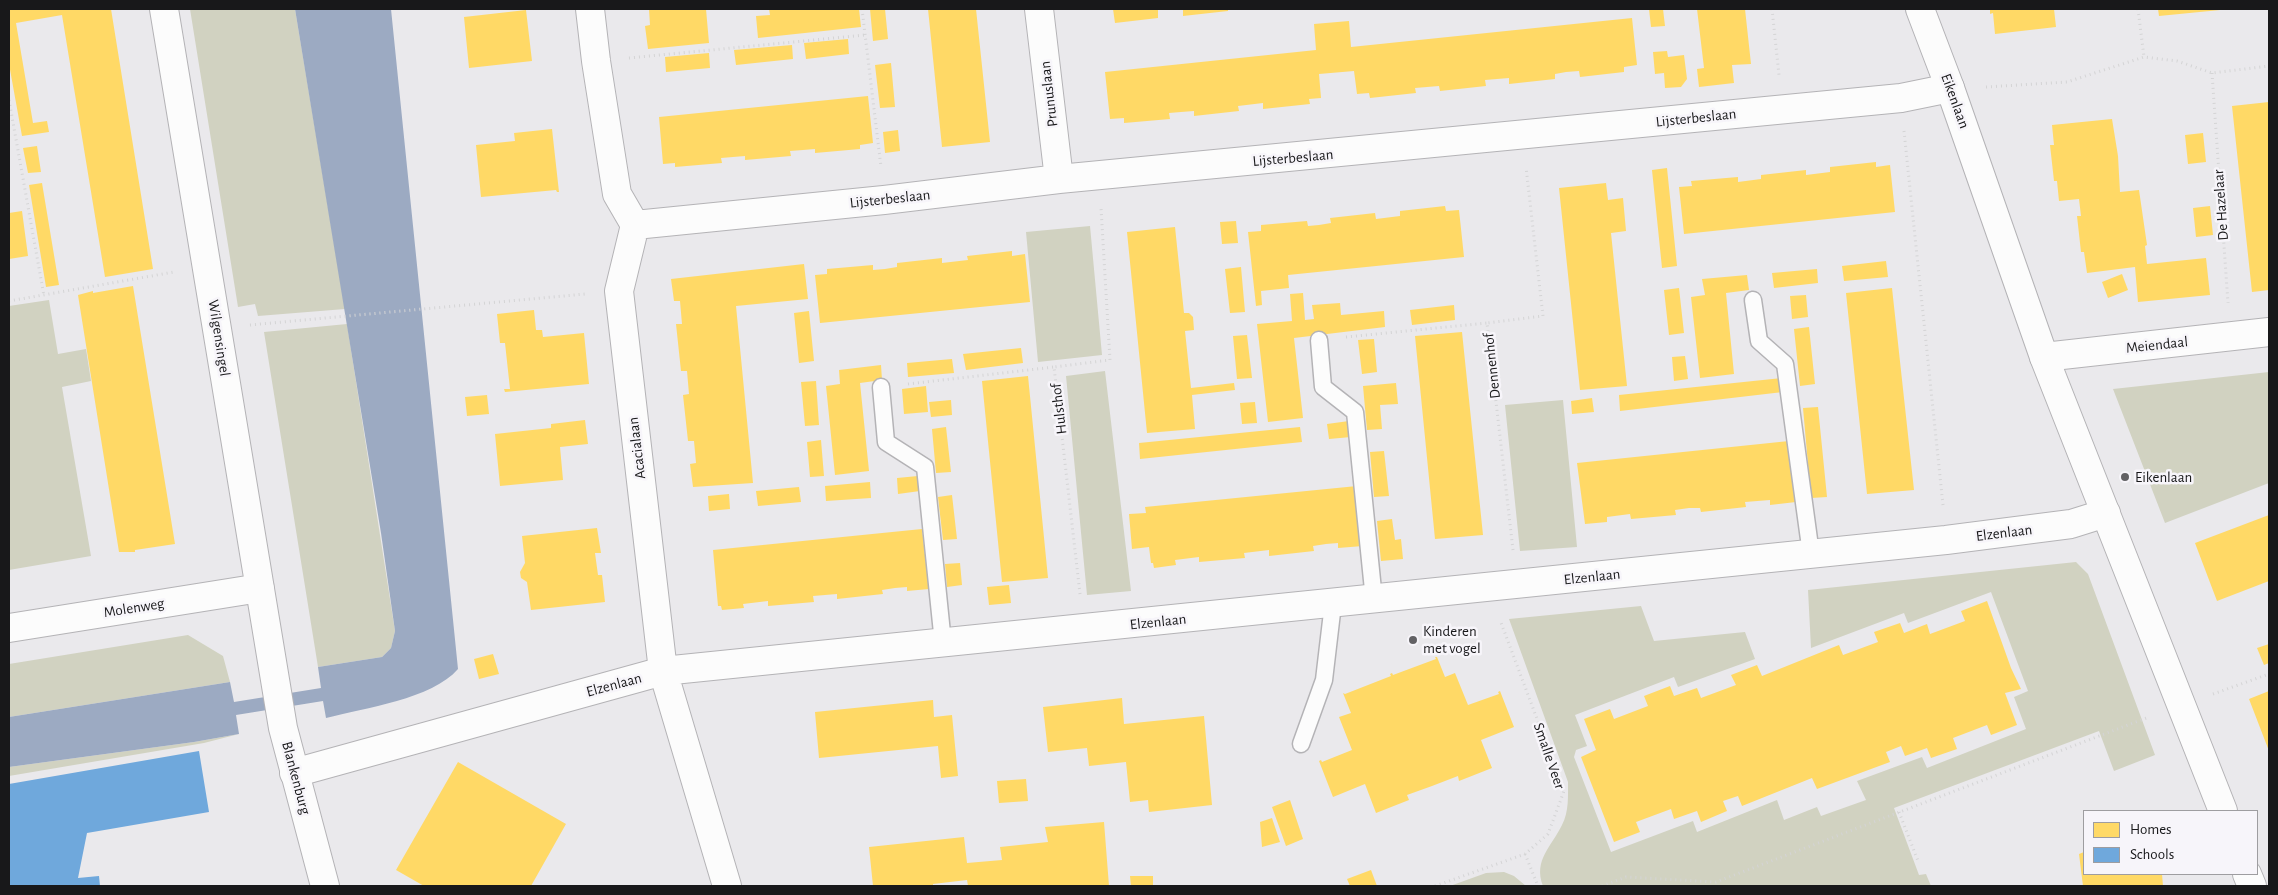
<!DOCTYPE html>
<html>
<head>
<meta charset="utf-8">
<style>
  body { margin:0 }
  #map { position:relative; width:2278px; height:895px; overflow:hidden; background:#eae9ec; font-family:"Alegreya Sans",sans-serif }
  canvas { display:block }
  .frame { position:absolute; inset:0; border:10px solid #18181a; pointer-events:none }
  .legend { position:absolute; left:2083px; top:810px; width:175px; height:65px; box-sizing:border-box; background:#f7f5fa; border:1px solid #9e9da0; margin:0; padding:6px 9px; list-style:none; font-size:15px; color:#18181a }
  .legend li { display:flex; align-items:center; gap:10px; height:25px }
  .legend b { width:25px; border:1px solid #9e9da0 }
</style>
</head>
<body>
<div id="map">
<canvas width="2278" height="895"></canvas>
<div class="frame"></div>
<ul class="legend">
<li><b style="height:14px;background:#ffd966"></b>Homes</li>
<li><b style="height:14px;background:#6fa8dc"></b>Schools</li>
</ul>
</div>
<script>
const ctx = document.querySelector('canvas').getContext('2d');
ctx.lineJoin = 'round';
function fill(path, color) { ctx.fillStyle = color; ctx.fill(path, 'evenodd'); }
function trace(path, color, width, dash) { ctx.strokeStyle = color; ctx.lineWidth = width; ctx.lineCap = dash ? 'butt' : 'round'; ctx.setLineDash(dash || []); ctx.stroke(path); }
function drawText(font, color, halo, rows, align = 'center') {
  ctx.font = font + ' "Alegreya Sans",sans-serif'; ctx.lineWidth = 5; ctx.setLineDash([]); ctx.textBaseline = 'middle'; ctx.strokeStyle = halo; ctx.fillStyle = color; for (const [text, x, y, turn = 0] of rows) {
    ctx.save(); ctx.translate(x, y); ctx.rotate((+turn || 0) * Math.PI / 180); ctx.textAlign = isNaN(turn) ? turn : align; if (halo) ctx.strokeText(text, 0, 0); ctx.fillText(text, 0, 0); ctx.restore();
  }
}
const green = new Path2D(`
  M190,9h105l50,300 -87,7 -3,-12 -17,3z
  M1090,226l12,129 -64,7 -12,-130z
  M49,300l9,54 28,-5 5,32 -29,6 29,169 -82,14v-264z
  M347,324l48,307 -4,17 -9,9 -64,10 -54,-335z
  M1105,371l26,220 -44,4 -21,-219z
  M2269,372v111l-104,40 -52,-134z
  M1563,400l14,147 -57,4 -15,-146z
  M2076,562l12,12 67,181 -41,16 -15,-40 -205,77 25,67 7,-1 5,12h-388c-10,-26 9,-40 19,-61 7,-13 6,-29 6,-43l-59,-163 132,-13 13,35 91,-9 10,27 -77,28 -4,-10 -99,38 12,31 -11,4 -2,7 37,95 82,-31 4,11 80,-32 7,20 33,-13 4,9 45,-16 -9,-19 65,-24 5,11 99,-39 -12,-32 14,-6 -37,-99 -83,31 -4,-10 -93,35 -3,-58z
  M188,635l35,21 7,26 -221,35v-53z
  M239,734l-35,9 -195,33v-9l185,-25z
  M1504,872l10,4 12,10h-76l36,-13z`);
const water = new Path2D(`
  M295,9h96l67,660c-26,30 -93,39 -132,49l-3,-17 -87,14 3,19 -45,8 -185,25v-50l221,-35 4,20 87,-14 -3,-21 64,-10 9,-9 4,-17 -14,-98z`);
const homes = new Path2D(`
  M9,9h102l42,260 -48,8 -43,-262 -46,8 17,100 14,-2 2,11 -27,4 -13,-72z
  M649,9h57l3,34 -61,6 -3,-23 5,-1z
  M769,9h90l2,18 -103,11 -2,-22 14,-1z
  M870,9h15l3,30 -15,2z
  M928,9h48l14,133 -48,5z
  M1113,9h45v9l-43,5z
  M1183,9h45v2l-45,5z
  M1649,9h14l2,17 -14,1z
  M1697,9h48l6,55 -19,1 2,18 -35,4 -2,-18 7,-1z
  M1990,9h64l2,18 -61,7 -2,-21 -3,1z
  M2158,9h62v1l-61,6z
  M526,10l6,51 -63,7 -5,-51z
  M1632,18l5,47 -13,2v5l-44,5 -1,-6 -13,1 -11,2v5l-46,5v-6l-24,2 1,6 -46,5 -1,-5 -24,2 1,5 -46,5 -1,-5 -12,1 -3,-23 -35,3 2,24 -12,1 1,5 -47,5v-6l-25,3 1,5 -45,5v-5l-13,1 -12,1 1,6 -46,4v-5l-14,1 -5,-47 211,-22 -2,-26 35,-3 2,26z
  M848,39l1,15 -43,5 -2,-16z
  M792,45l1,14 -57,6 -2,-15z
  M1667,51l1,6 16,-2 3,24 -6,8 -16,1 -1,-15 -9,1 -2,-22z
  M709,53l1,15 -44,4 -1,-15z
  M891,63l4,44 -15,1 -5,-43z
  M868,96l5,47 -13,2v4l-45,4v-4l-12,1 -13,1 1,5 -46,4v-4l-24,2 1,5 -47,4v-4l-12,1 -4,-47z
  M2269,102v188l-17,2 -20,-186z
  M2112,119l6,37 2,36 19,-2 8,55 -2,1 2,18 59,-6 4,37 -72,7 -3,-35 -48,6 -3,-21h-3l-4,-36h4l-2,-17 -20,2 -2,-20h-3l-4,-36h4l-2,-20z
  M552,129l7,63h-2l-1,-2 -75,7 -5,-52 39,-4 -1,-8z
  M898,130l2,21 -15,2 -2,-21z
  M2203,133l3,29 -18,2 -3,-29z
  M37,146l4,26 -13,1 -5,-25z
  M1876,162v5l14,-2 5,47 -211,22 -5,-47 13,-1 -1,-5 47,-4v5l23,-3v-4l45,-5v5l24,-3v-5z
  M1667,168l10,98 -15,2 -10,-98z
  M42,183l17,102 -13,2 -17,-102z
  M1606,183l2,17 15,-2 3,33 -15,2 16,153 -47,4 -21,-202z
  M1445,206l1,5 13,-1 5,47 -176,18 1,13 -28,3 1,14 -6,1 -8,-74 13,-1v-6l46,-4 1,5 11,-1 12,-2 -1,-5 45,-5 1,6 24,-3v-5z
  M2210,206l3,29 -17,2 -3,-29z
  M22,211l6,45 -19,3v-46z
  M1236,221l2,22 -16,1 -2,-22z
  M1175,227l9,86h5l4,4 1,13 -9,1 6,57 43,-5 1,7 -43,5 3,34 -48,4 -20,-201z
  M1012,251v5l13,-2 5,48 -210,21 -5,-48 12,-1v-5l46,-4v5l12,-1 12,-2v-4l45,-5v5l26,-3 -1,-4z
  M1886,261l2,16 -44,4 -2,-15z
  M804,264l4,35 -72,7 17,177 -60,4 -3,-23 6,-1 -2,-22h-6l-5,-46 6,-1 -2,-23h-6l-5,-47h6l-2,-23h-6l-3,-22z
  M1241,267l4,45 -15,1 -5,-44z
  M1817,269l1,14 -44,5 -2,-15z
  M2122,274l6,16 -20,8 -6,-16z
  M1747,275l2,15 -23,3 8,81 -34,4 -9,-81 14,-2 -3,-16z
  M133,286l42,258 -40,6v2h-16l-41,-257 15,-4v2z
  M1679,288l5,45 -15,2 -5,-45z
  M1892,288l22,202 -47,4 -21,-201z
  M1303,293l2,27 9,-1 -2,-14 28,-2 1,12 43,-4 1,16 -91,11 9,80 -35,4 -11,-98 35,-3 -2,-27z
  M1806,295l2,22 -16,2 -2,-23z
  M1454,305l1,15 -43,5 -2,-15z
  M534,310l2,20h6l1,7 41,-4 5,51 -84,8 -1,-3h6l-5,-46h-5l-3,-29z
  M809,311l5,50 -15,2 -5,-50z
  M1809,327l6,57 -15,2 -6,-57z
  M1462,332l21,203 -48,4 -20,-203z
  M1247,335l5,43 -15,1 -4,-43z
  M1374,339l3,33 -15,2 -4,-34z
  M1021,348l2,15 -57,7 -3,-16z
  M1685,356l3,23 -14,2 -2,-24z
  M952,359l2,14 -46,4 -1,-14z
  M881,365l1,15 -22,3 9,88 -34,4 -9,-89 14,-2 -1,-14z
  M1028,376l20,202 -46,4 -20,-201z
  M1782,378l1,14 -163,19 -1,-16z
  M816,381l3,44 -14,1 -4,-44z
  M1396,383l2,21 -18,1 2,24 -15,1 -4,-44z
  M926,386l2,26 -24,2 -2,-25z
  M487,395l2,19 -22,2 -2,-19z
  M1592,398l2,14 -22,2 -1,-13z
  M951,400l1,15 -21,2 -2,-15z
  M1255,402l2,21 -15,1 -2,-21z
  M1818,407l9,90 -16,1 -8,-90z
  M585,420l3,24 -28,3 3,33 -63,6 -5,-52 56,-6v-4z
  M1349,421l2,16 -22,2 -2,-15z
  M946,427l5,45 -15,1 -4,-44z
  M1300,427l2,15 -162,17 -1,-16z
  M821,440l3,36 -14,1 -3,-35z
  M1789,441l7,61 -26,3v-5l-25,2 1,5 -45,5 -1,-4h-11l-14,2 1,5 -45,4 -1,-5 -23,3v5l-22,2 -8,-61z
  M1384,451l5,45 -15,1 -4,-45z
  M918,476l2,15 -22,3 -1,-16z
  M870,482l1,16 -45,3 -1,-15z
  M1357,486l6,60 -25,2v-5l-12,1 -13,2 1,5 -45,5v-6l-25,3 1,5 -46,4v-5l-24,3 1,5 -22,3 -1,-5h-2l-2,-16 -17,2 -3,-35 17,-1 -1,-6z
  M799,487l2,15 -43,4 -2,-15z
  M729,494l1,15 -21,2 -1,-15z
  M952,495l5,44 -14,1 -5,-43z
  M2269,515v66l-52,20 -22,-58z
  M1392,519l3,21 6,-1 2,20 -22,2 -4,-40z
  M597,528l4,25h-6l3,22h4l3,27 -74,8 -4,-28 -6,-4 -1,-6 5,-9 -3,-27z
  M922,529l7,60 -22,2v-4l-12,1 -13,2 1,4 -46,5v-5l-24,2 1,6 -46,4v-5l-25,3 1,4 -22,2 -1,-4h-3l-5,-56z
  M960,563l2,22 -15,2 -2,-23z
  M1009,585l2,18 -22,2 -2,-18z
  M1987,601l24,67 10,21 -16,4 12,32 -26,10 -4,-10 -34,13 4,11 -26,9 -4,-10 -22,8 -4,-10 -15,6 4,10 -73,27 -5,-11 -70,28 -4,-10 -15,5 4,10 -26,11 -4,-11 -23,8 -3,-10 -35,13 4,10 -26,10 -33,-85 15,-7 -12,-31 26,-10 4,10 34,-13 -4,-10 26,-10 4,10 23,-8 4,10 35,-13 -5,-10 26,-10 5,11 77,-31 4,10 35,-13 -4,-10 26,-9 4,10 23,-9 3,10 35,-13 -4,-10z
  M2269,644v19l-5,2 -7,-17z
  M493,654l6,20 -20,5 -5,-20z
  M1435,657h2l8,20 10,-4 13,32 31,-11 -1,-2 2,-1 14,36 -33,13 11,28 -33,13 -1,-5 -26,10 -25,9 2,5 -33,13 -11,-29 -32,13 -14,-36 2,-1 1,2 30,-12 -13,-33 12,-4 -8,-20 2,1 46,-18 -1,-2 2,-1 1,2 43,-16z
  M2269,691v60l-20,-52z
  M1122,698l2,26 80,-8 8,89 -63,7 -1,-12 -18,2 -4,-40 -37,4 -2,-18 -39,4 -5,-45z
  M933,700l1,17 18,-2 6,61 -17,2 -3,-32 -119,12 -4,-46z
  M458,762l108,62 -35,62h-107l-28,-16z
  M1026,779l2,22 -29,2 -2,-22z
  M1290,800l13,39 -17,7 -14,-39z
  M1272,818l8,24 -18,5 -2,-25z
  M1104,822l5,64h-141l-1,-6 -34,4v2h-60l-4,-39 95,-10 3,26 35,-3 -2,-13 48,-5 -3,-15z
  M2084,852v22h78l1,12h-80l-4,-32z
  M1371,870l6,16h-27l-3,-7z
  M1130,876h23v10h-22z`);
const schools = new Path2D(`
  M199,751l10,61 -122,21 -9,45 21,-2 1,10h-91v-102z`);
const path = new Path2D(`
  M862,9l19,158
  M1772,9l7,66
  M2138,9l6,48
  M629,58l236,-23
  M2212,73l16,230
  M1986,87l81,-5 77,-25 33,4 35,12 57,-7
  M9,100l35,196
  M1904,131l39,374
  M9,301l165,-29
  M250,325l335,-31
  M1346,337l141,-14
  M908,384l146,-17
  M1513,550l-26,-227 56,-7 -17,-149
  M1080,594l-26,-227 56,-7 -9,-152
  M2213,694l56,-20
  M1899,812l19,49
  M1525,854l13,32
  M1435,886l90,-32 23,-20 16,-43 -64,-171
  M1602,886l24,-9 90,5 433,-165`);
const lane = new Path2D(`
  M1753,300l6,41 26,23 26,190
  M1319,340l4,47 32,25 19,188
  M881,387l5,55 39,25 18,176
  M1301,744l23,-64 9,-76`);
const street = new Path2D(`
  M590,9l6,52 21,133 18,31 -16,66 44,380 64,215
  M1039,9l20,170
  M635,225l249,-25 175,-21 842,-81 49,-10
  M2044,357l225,-25
  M294,773l369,-102 1283,-131 125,-16 35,-11`);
const secondary = new Path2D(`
  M164,9l119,719 42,158
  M1920,9l30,79 94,269 179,454
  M9,628l251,-40
  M2247,874l5,12`);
const markers = [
  [2125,477,5,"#626164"],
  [1413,640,5,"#626164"]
];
const streetNames = [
  ["Prunuslaan",1049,94,-97],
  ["Eikenlaan",1955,101,70],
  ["Lijsterbeslaan",1696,118,-6],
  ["Lijsterbeslaan",1293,158,-5],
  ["Lijsterbeslaan",890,199,-6],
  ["De Hazelaar",2221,205,-94],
  ["Wilgensingel",219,338,81],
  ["Meiendaal",2157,345,-6],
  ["Dennenhof",1492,366,-96],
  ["Hulsthof",1059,409,-97],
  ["Acacialaan",637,448,-97],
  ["Elzenlaan",2004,533,-7],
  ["Elzenlaan",1592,577,-6],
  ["Molenweg",134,608,-9],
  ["Elzenlaan",1158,622,-6],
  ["Elzenlaan",614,685,-15],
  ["Smalle Veer",1549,756,71],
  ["Blankenburg",296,778,75]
];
const poiNames = [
  ["Eikenlaan",2135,477],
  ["Kinderen",1423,631],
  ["met vogel",1423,648]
];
fill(green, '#d1d2c1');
fill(water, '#9caac2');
fill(homes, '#ffd966');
fill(schools, '#6fa8dc');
trace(lane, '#b4b3b6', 19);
trace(street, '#b4b3b6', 30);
trace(secondary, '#b4b3b6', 30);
trace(path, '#d4d4d5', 3, [1, 4]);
trace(lane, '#fcfcfc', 16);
trace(street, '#fcfcfc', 28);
trace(secondary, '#fcfcfc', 28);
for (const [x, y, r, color] of markers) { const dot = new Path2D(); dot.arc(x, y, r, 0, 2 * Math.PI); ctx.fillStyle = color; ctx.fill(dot); trace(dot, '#f7f5fa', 2); }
drawText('15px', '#18181a', '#f7f5fa', streetNames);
drawText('15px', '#18181a', '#f7f5fa', poiNames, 'left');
</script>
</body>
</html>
